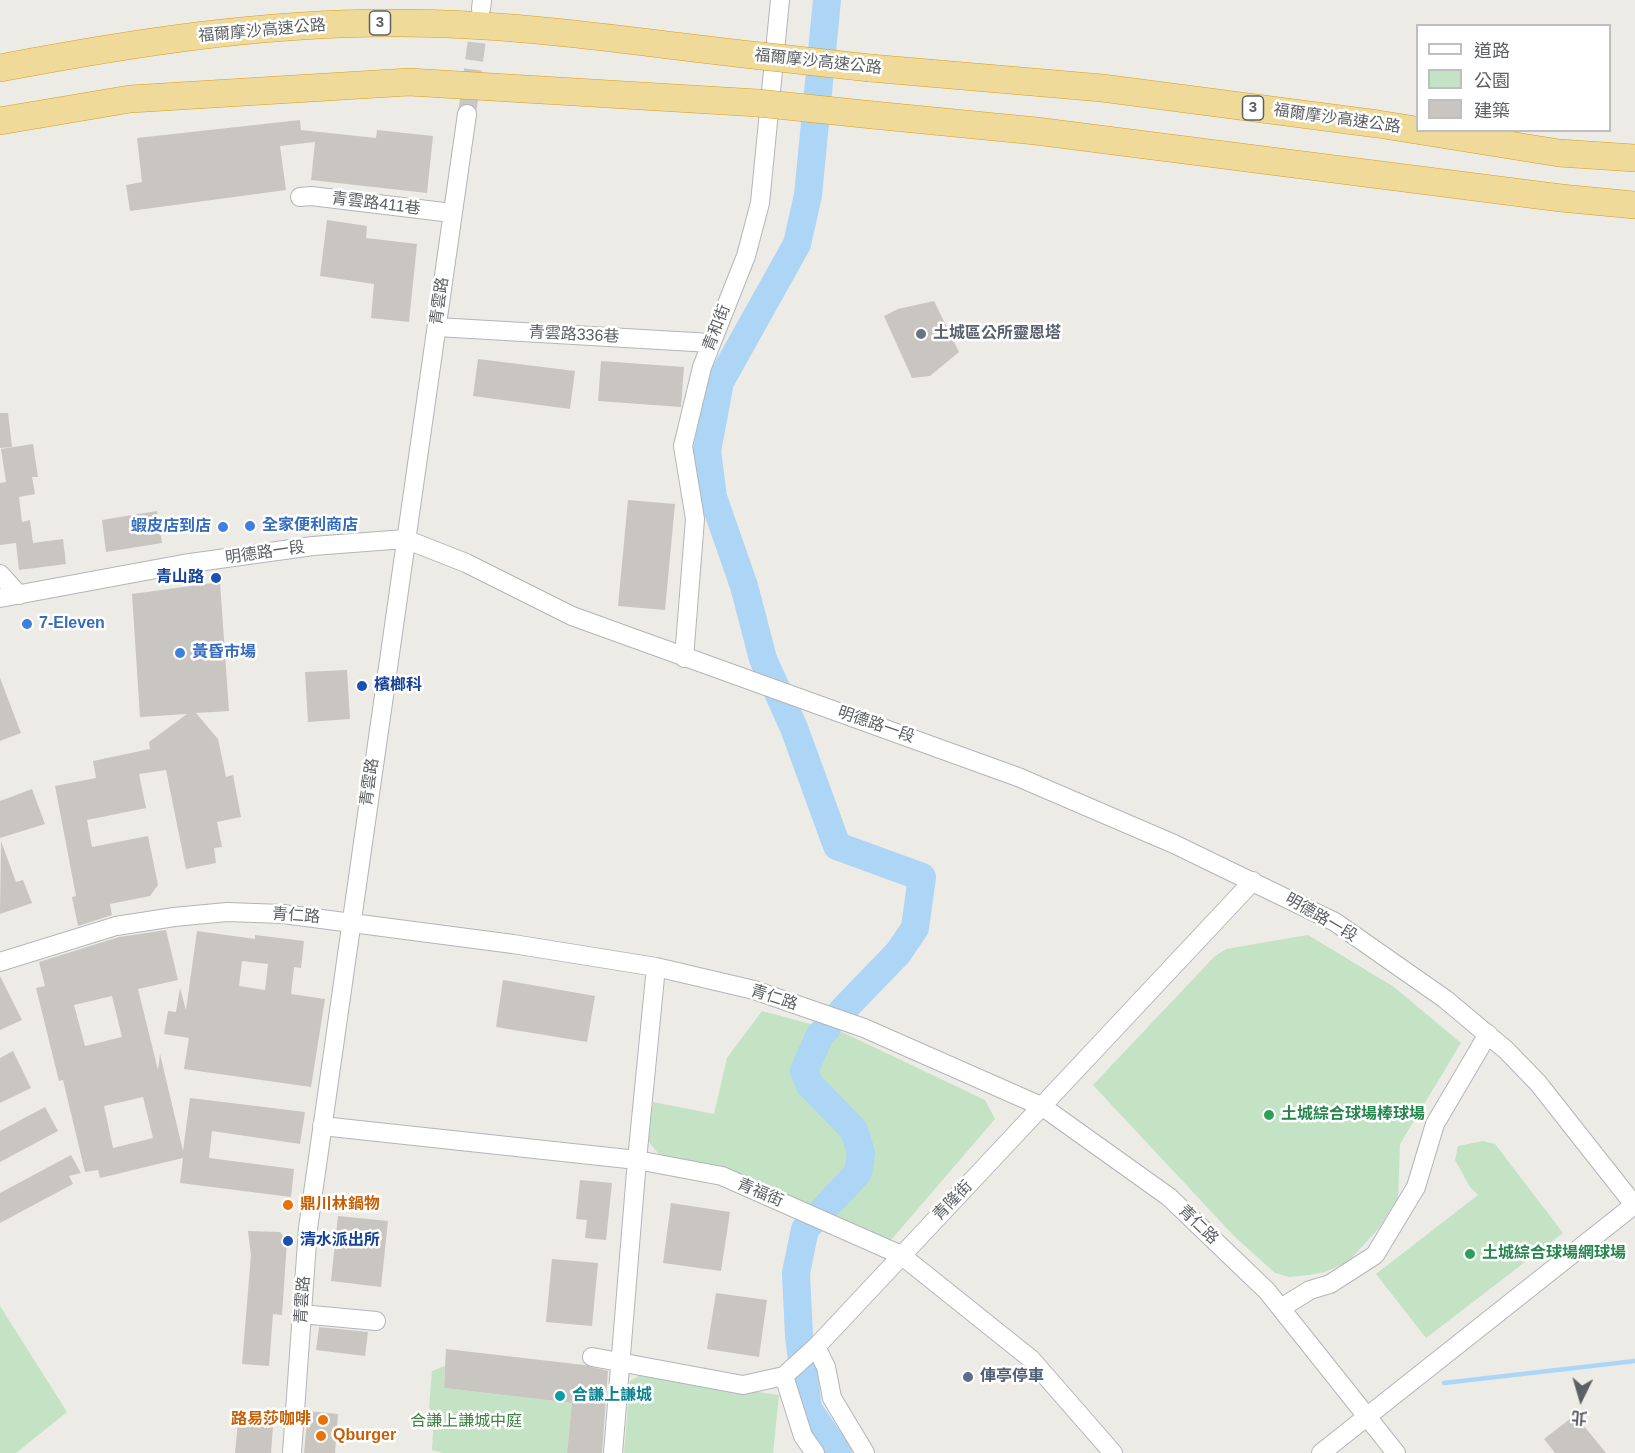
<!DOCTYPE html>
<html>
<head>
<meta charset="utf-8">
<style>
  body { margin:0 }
  #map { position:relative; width:1635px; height:1453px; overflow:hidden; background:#edebe5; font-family:Arial,"Noto Sans TC",sans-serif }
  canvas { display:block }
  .legend { position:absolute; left:1416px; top:24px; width:195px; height:108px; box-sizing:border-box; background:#fff; border:2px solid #bebfc1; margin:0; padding:8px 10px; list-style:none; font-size:18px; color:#5d6063 }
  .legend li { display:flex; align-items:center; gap:12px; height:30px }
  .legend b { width:30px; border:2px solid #bebfc1 }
  .north { position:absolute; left:1551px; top:1369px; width:60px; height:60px; -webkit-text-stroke:4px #fff; paint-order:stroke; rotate:185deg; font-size:16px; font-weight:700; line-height:24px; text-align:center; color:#5d6063 }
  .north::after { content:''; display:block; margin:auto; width:21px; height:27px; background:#5d6063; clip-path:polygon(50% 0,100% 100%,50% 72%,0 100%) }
</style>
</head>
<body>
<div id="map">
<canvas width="1635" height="1453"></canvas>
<ul class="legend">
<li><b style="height:8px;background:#fff"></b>道路</li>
<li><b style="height:16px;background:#c4e2c4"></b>公園</li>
<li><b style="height:16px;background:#c9c6c1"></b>建築</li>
</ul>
<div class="north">北</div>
</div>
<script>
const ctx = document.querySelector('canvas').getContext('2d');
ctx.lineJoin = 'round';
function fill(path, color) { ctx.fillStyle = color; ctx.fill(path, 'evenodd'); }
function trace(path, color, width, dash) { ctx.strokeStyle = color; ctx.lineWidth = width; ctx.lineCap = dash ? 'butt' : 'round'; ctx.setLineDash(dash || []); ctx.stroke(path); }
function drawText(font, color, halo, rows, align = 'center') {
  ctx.font = font + ' Arial,"Noto Sans TC",sans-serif'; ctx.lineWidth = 5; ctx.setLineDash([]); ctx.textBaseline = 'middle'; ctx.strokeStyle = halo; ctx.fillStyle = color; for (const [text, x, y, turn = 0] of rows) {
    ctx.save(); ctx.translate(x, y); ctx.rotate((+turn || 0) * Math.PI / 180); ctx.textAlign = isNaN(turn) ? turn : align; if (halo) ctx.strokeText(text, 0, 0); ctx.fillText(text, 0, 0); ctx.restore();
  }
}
const green = new Path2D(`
  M1308,935l86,52 67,56 -61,101 -2,54 -19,30 -30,33 -24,11 -16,3 -20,2 -14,-4 -41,-37 -141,-151 121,-128 12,-8z
  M762,1011l82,22 141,67 10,19 -104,121 -229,-82 -14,-17 5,-39 61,12 13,-56z
  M1483,1141l12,3 68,89 -137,105 -50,-64 102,-79 -8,-8 -15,-27 3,-14z
  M0,1306l67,106 -51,41h-16z
  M445,1366l-1,22 128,15 -5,50h-124l-11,-3 2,-33 -5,-10 3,-36z
  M640,1375l139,20 -6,58h-149l6,-72z`);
const stream = new Path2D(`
  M1444,1383l191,-22`);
const river = new Path2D(`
  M827,0l-19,195 -11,49 -77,138 -13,69 6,46 31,89 19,73 31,69 43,118 85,31 -7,51 -17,25 -56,58
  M827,1028l-7,7 -16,36 6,14 44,45 7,23 -3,20 -53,56 -9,44 3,63 9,73 30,44`);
const building = new Path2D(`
  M300,120l1,10 75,8 1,-8 56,6 -6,57 -116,-13 4,-38 -35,4 6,44 -156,21 -4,-26 16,-3 -5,-44z
  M327,220l40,6 -1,12 51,6 -8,78 -38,-4 3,-34 -54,-8z
  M934,301l25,51 -29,24 -18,2 -28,-62 14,-7z
  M478,359l97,12 -5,38 -97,-13z
  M601,361l83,6 -3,40 -83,-6z
  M0,413h8l4,34 -12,1z
  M33,444l5,33h-6l3,17 -16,3 3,25 8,-2 3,23 30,-4 3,25 -47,6 -3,-27 -16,2v-62l6,-1 -5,-33z
  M628,500l47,4 -10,106 -47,-4z
  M157,511l5,32 -56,9 -4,-32z
  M220,582l9,129 -33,2 22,26 8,38 7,-2 8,42 -24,5 5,25 -8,1 2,15 -30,6 -20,-99 -27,4 7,34 -59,12 5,27 56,-11 10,49 -8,11 -40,8 2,11 -34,11 -6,-29 4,-1 -21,-110 41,-8 -3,-17 57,-12 -1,-7 38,-28 -47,3 -8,-123z
  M347,670l3,49 -42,3 -3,-50z
  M0,678l21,55 -21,8z
  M32,789l13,35 -45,14v-37z
  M1,841l15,41 7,-2 9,23 -32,11z
  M166,930l12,50 -40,9 20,81 2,-16 23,97 7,-53 115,14 -5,32 -88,-13 -3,27 85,11 -3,28 -111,-14 3,-25 -83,20 -2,-8 -13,2 -22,-92 -4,1 -23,-93 9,-2 -6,-24 80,-25zM112,996l10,41 -37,9 -11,-41zM143,1097l10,41 -40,10 -9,-42z
  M197,931l58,8v-4l49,6 -3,27 -7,-1 -3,27 34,5 -14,88 -127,-18 5,-31 -25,-4 4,-23 8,1 4,-24 6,22zM242,961l26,3 -3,26 -26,-4z
  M0,976l22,44 -22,10z
  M503,980l92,16 -8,46 -91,-15z
  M13,1051l18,37 -31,15v-45z
  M45,1107l13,24 -58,31v-31z
  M71,1155l10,18 -12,3 4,8 -73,39v-30z
  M580,1180l32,3 -6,57 -21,-2 2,-18 -11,-1z
  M671,1203l59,9 -9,59 -58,-8z
  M338,1216l50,5 -7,66 -50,-6z
  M248,1231l32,1 7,9 -5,74 -9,-1 -4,52 -27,-2 9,-109z
  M552,1259l46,4 -6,63 -46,-4z
  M716,1293l51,7 -8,57 -52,-8z
  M319,1327l49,5 -3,24 -49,-6z
  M446,1349l138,16 24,6 -6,82h-35l5,-50 -128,-15z
  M308,1411l30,3 -3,39h-31z
  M1575,1415l31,38h-51l-11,-14z
  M238,1423l35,3 -2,27h-36z`);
const minorTunnel = new Path2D(`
  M467,114l13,-97`);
const minor = new Path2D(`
  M481,9l1,-9
  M300,197l11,-1 141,17
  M437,327l274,16
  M0,574l19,21
  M0,598l183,-34 130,-18 92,-7 61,24 106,53 446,161 156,67 161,78 110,77 61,51 32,33 97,123
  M684,658l11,-139 -12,-73 19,-79 44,-111 14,-53 20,-203
  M0,962l116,-36 58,-9 53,-5 56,2 230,30 143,23 98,23 110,38 179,79 126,90 98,94 129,162
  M322,1126l315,34 85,16 179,79 130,104 82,94
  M1281,1308l29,-18 20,-6 45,-29 41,-68 19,-63 53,-90
  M301,1314l75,7
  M816,1347l10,20 6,31 33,55
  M592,1357l151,28 41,-9 32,-29 437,-466
  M784,1376l19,60 12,17
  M292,1453l16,-225 159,-1114
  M613,1453l24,-293 19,-193
  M1321,1453l313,-248`);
const highway = new Path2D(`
  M0,68c132,-25 265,-46 400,-45 120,0 241,20 361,33
  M870,68l232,20 276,36 181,29 76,5
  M873,115l163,16 525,67 74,7
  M0,121l130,-22 279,-17 349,21`);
const highwayBridge = new Path2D(`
  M761,56l109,12
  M758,103l115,12`);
const markers = [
  [921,334,6,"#6b7280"],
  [250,526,6,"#3f7fe0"],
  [223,527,6,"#3f7fe0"],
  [216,578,6,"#1a4fb4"],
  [27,624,6,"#3f7fe0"],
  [180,653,6,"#3f7fe0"],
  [362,686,6,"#1a4fb4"],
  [1269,1115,6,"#2e9e5b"],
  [288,1205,6,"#e8710a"],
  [288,1241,6,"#1a4fb4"],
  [1470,1254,6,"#2e9e5b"],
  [968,1377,6,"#5c6f8a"],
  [560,1396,6,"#0f9aa8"],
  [323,1420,6,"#e8710a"],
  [321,1436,6,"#e8710a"]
];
const shields = [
  [380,23,21],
  [1253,108,21]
];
const shieldNames = [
  ["3",380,23],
  ["3",1253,108]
];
const streetNames = [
  ["福爾摩沙高速公路",262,31,-5],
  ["福爾摩沙高速公路",818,62,6],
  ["福爾摩沙高速公路",1337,119,8],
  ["青雲路411巷",376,204,7],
  ["青雲路",440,301,-82],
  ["青和街",717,328,-69],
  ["青雲路336巷",574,335,3],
  ["明德路一段",265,553,-8],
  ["明德路一段",876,725,19],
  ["青雲路",370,782,-82],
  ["青仁路",296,916,4],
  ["明德路一段",1321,918,30],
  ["青仁路",774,998,18],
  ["青福街",760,1193,23],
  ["青隆街",953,1201,-46],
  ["青仁路",1198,1225,44],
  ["青雲路",303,1300,-86]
];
const worshipNames = [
  ["土城區公所靈恩塔",933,334]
];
const shopNames = [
  ["全家便利商店",262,526],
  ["蝦皮店到店",211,527,"right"],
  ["7-Eleven",39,624],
  ["黃昏市場",192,653]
];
const transitNames = [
  ["青山路",204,578,"right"],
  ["檳榔科",374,686],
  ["清水派出所",300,1241]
];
const leisureNames = [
  ["土城綜合球場棒球場",1281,1115],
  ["土城綜合球場網球場",1482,1254]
];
const foodNames = [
  ["鼎川林鍋物",300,1205],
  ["路易莎咖啡",311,1420,"right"],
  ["Qburger",333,1436]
];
const serviceNames = [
  ["俥亭停車",980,1377]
];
const cultureNames = [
  ["合謙上謙城",572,1396]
];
const parkNames = [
  ["合謙上謙城中庭",466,1422]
];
fill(green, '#c4e2c4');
trace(stream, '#add5f5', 4.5);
trace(river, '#add5f5', 28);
fill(building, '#c9c6c1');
trace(minorTunnel, '#c9c8c4', 18, [18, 9]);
trace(minor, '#b2b5b8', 20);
trace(highway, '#d79d1b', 28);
trace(minor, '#fff', 18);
trace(highway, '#f0da99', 27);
trace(highwayBridge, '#d79d1b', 28, []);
trace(highwayBridge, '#f0da99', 27);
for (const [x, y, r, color] of markers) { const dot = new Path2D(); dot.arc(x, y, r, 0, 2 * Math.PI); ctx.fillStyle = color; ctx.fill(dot); trace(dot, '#fff', 2); }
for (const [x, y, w] of shields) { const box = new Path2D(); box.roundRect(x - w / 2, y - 12, w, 24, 4.5); ctx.fillStyle = '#fff'; ctx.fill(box); trace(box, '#5d6063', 1.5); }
drawText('bold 15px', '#5d6063', null, shieldNames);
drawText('16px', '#5d6063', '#fff', streetNames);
drawText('bold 16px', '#5b616d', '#fff', worshipNames, 'left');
drawText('bold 16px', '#366cbe', '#fff', shopNames, 'left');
drawText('bold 16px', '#164399', '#fff', transitNames, 'left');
drawText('bold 16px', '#27864d', '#fff', leisureNames, 'left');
drawText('bold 16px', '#c56008', '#fff', foodNames, 'left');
drawText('bold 16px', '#4e5e75', '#fff', serviceNames, 'left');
drawText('bold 16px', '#0d838f', '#fff', cultureNames, 'left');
drawText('16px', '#3f8043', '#fff', parkNames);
</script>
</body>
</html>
